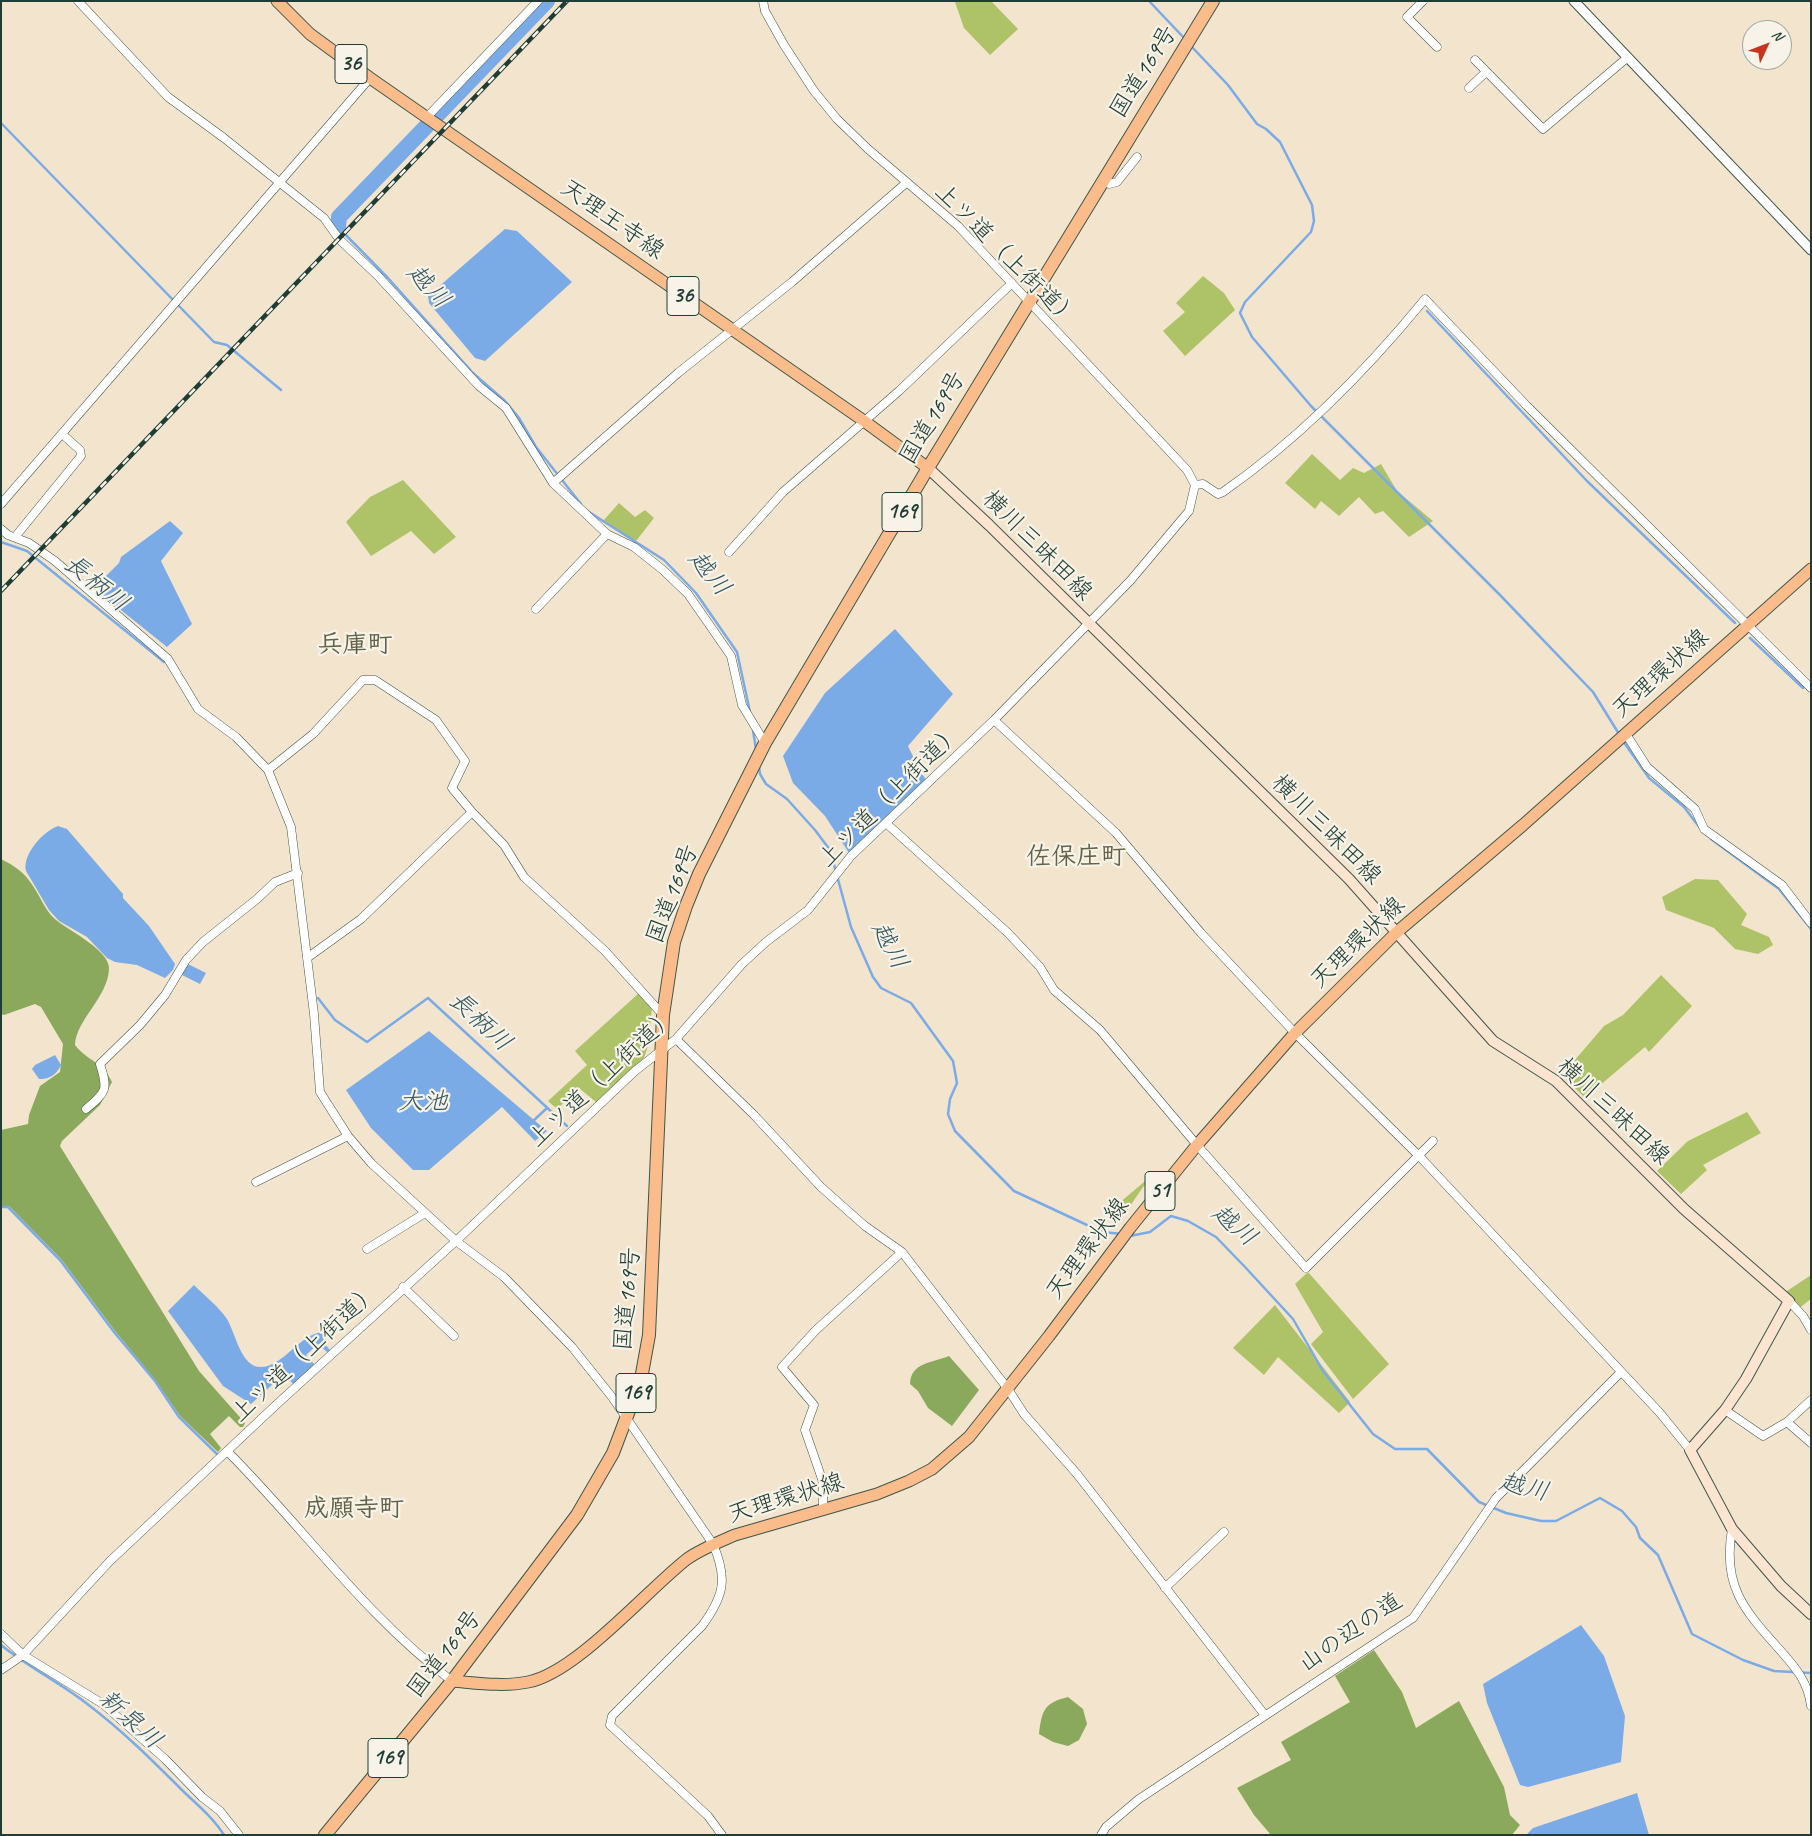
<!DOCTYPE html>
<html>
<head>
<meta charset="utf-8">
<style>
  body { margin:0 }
  #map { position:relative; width:1812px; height:1836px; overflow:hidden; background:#f3e5cd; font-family:Caveat,sans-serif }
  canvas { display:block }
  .frame { position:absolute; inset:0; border:2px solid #1f3d34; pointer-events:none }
  .north { position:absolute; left:1742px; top:20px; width:50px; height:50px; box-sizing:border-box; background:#f7f3e8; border:1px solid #a1aaa0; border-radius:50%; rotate:47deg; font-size:14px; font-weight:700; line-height:20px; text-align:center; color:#1f3d34 }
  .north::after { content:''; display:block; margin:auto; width:18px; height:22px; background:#c8321e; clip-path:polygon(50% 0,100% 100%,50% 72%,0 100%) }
</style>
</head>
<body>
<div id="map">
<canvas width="1812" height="1836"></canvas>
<div class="frame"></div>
<div class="north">N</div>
</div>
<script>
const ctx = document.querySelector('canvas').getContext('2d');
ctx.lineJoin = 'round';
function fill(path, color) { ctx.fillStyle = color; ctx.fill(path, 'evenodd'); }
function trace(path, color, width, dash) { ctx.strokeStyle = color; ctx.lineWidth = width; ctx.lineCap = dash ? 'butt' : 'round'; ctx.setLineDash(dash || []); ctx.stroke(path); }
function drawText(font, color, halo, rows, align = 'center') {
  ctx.font = font + ' Caveat,"Klee One",sans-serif'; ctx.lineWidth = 4.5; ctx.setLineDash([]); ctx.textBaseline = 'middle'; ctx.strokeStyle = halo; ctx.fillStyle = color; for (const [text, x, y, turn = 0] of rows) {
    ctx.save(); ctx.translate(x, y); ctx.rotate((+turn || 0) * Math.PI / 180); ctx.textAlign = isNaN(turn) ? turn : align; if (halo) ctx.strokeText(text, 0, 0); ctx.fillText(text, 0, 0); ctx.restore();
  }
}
const green = new Path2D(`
  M991,1l27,28 -28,26 -26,-27 -9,-26z
  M1203,276l21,17 11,17 -50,46 -22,-25 22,-19 -9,-9z
  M1312,454l28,26 13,-12 11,5 17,-9 16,27 36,30 -24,16 -26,-26 -8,3 -16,-17 -20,19 -18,-15 -6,8 -30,-26z
  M403,480l53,57 -22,17 -23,-23 -40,25 -25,-34 24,-25z
  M619,503l16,14 10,-7 9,8 -18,23 -33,-20z
  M1695,879l23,1 29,34 -6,11 28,12 4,8 -15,9 -23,-5 -21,-21 -48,-18 -4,-13z
  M1661,975l31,31 -43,46 -4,-5 -60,51 -23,-23 42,-49 19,-11z
  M639,993l13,15 -4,38 -4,12 -47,45 -18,-15 -22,21 -9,-8 39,-36 -12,-14z
  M1747,1112l14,21 -58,32 4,5 -26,24 -24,-23 31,-30z
  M1150,1177l-29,42 -9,-10z
  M1308,1272l81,92 -36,35 -42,-55 12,-12 -28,-48z
  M1811,1275v24l-13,10 -14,-16z
  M1275,1305l75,97 -11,11 -61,-56 -14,18 -31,-27z`);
const forest = new Path2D(`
  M1,859c14,7 24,14 32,27 9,13 13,28 27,37 12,9 50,28 49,46 -1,28 -33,51 -34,76 13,17 27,15 37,37l-12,23 -38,36 -2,5 139,225 46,52 -2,4h-3l-11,-11 -19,18 11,14 -3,4 -38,-36 -24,-35 -41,-50 -54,-72 -52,-53h-8v-76l27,-6 1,-9 11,-29 20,-14 3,-28 -22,-37 -6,-3 -31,11 -3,-1z
  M949,1356l30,34 -27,36 -24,-18 -10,-17 -8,-7c1,-22 22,-21 39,-28z
  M1374,1650l28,42 14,36 43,-27 45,86 6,28 10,10 -8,10h-241l-17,-20 -17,-27 54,-28 -10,-18 69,-40 -15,-26z
  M1068,1697l15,12 4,15 -8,16 -11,6 -15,-4 -14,-8c3,-24 5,-31 29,-37z`);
const water = new Path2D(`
  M505,229l12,2 55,51 -87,79 -10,-3 -46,-55 -1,-7z
  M170,521l13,12 -22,28 31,63 -25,23 -71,-57v-4l23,-23 2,-6z
  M895,629l58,65 -45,52 13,27 8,10 -78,73 -26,-40 -32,-33 -10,-27 42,-63z
  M58,826l9,3 56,65v4l26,28 26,38 -2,6 -8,8 -28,-13 -22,-3 -8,-4 -20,-21 -28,-16 -10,-11 -23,-39c-4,-16 17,-40 32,-45z
  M188,964l18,9 -6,11 -18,-9z
  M429,1031l118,100 -12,10 -33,-34 -73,63h-16l-42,-42 -25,-38z
  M55,1055l6,10c-4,9 -12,15 -22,14l-7,-10 3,-4z
  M194,1285c11,11 25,22 33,34 11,19 16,63 49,43 16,-9 26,-26 45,-30l6,7 -3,4 6,7 -2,3 -10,-9 -12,11 9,10 -21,20 -10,-11 -33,30 -28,-18 -55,-75z
  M1581,1625l23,31 21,60 -4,46 -93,25 -8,-2 -33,-82 -4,-19z
  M1637,1793l12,42h-123l7,-7z`);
const stream = new Path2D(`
  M1149,1l37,39
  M1191,46l37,39 29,39 9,5 14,13 32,63 2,16 -3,11 -66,70 -5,11 12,24 59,69 189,189 93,97 26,42
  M1,123l213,219 13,3 54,45
  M338,227l50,51 85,95 32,28 14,17 17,29 45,57
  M1427,311l160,170 148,142
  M586,510l78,50 32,33 41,59 13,60
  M1,542l26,9 137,111
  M1750,638l53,50
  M753,730l3,19
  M1623,741l26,37 35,29 19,25
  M759,767l1,7 6,10 21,15 28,31 15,20 21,77 22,50 8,11 30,15 42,58 4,22 -7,16 -2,15 7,17 59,60 88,41 20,2
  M1711,839l68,50 32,40
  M318,998l17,22 32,22 61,-44 139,128
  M532,1122l15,-14
  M1,1207h7l52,53 54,72 41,49 24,36 39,38
  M1130,1236l20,-4 21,-16 17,5 28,16 29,30 48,52 30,52 50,63 22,15h32l52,53 27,11 35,8h15l44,-23 22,13 14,16 4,11 18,17 34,79 51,26 31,11 37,2
  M1,1645c27,22 58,37 85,58 36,27 68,59 99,90 14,13 29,26 39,42`);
const river = new Path2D(`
  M338,227l1,-10 208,-216`);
const minor = new Path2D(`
  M78,1l90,96 56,41 100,80 15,21 39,37 101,110 27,22 47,75 54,51 27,13 29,23 25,24 43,62 11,49 23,38
  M763,1l2,10 19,34 30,46 23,28 31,30 90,77 229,244 8,15
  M1423,1l-16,16 30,30
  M1475,60l68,69 85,-72
  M1469,88l17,-16
  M427,117l111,-116
  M1103,180l6,4 8,-2 20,-25
  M553,483l125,-110 114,-91 114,-99
  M1,504l369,-426
  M1,529l7,6 21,8 26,18 113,98 30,50 38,28 32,33 23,57 23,187 6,78 28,44 23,27 85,78 48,36 68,70 40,50 101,147c15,35 11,52 -11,82l-90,90 -2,9 98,91 14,19
  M15,537l66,-81 -1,-6 -18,-16
  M729,552l54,-60 116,-101 113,-108
  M536,609l71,-75
  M994,720l122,113 85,100 94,100 126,125 239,255 30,37
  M1626,734l21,33 48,42 9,20 78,56 29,38
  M268,770l45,-36 50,-54h12l61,40 29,41 -13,27 20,24 32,33 20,32 81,74 58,64
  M887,824l121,109 32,34 14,23 46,40 97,115 109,123 127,-127
  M307,958l54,-39 111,-107
  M676,1039l78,76 67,72 44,39 37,26 106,137 16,25 53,60 187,240
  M86,1109c21,-17 22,-20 14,-45l40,-39 25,-30 21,-35 17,-18 54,-43 18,-17 23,-9
  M256,1182l92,-46
  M367,1249l58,-36
  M403,1287l51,49
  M1789,1301l14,15 8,14
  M1725,1410l38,26 24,-14 24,-22
  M1787,1422l24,21
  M228,1452c75,75 138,165 224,229
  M823,1509v-27l-18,-52 9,-25 -32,-38 34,-37 86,-78
  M1732,1529c-10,57 12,81 48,121 16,18 28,32 31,56
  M1165,1588l59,-56
  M1,1634l22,21 80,49 62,55 37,38 18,14 19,24
  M1,1670l22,-15 87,-94 166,-156 180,-164 179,-170 41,-32 66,-75 24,-22 42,-32 43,-54 143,-136 136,-139 59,-70 6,-26 8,-1 15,10 5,-2c76,-53 143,-121 202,-193l102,107 284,282
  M1101,1835l5,-8 33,-28 274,-181 83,-120 125,-126`);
const tertiary = new Path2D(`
  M1574,1l237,249`);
const secondary = new Path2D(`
  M928,468l61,57 360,354 144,162 63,40 128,128 105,92 -43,78 -21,31 -35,40 42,79 49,57 30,28`);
const primary = new Path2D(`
  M277,1l33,33 60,44 494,343 64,47
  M452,1681c25,2 51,6 76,1 48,-9 118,-91 159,-123 14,-10 32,-17 48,-24l142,-41 32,-13 23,-12 37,-32 80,-101 81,-108 67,-83 98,-112 102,-101 126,-107 288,-256`);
const trunk = new Path2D(`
  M325,1835l127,-154 125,-166 36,-62 28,-74 8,-44 14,-320 11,-73 12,-36 13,-32 66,-131 163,-275 285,-467`);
const rail = new Path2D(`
  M1,591l566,-590`);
const shields = [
  [351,64,32],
  [683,296,32],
  [902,512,40],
  [1160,1191,30],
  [636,1393,40],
  [388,1758,40]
];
const shieldNames = [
  ["36",351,64],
  ["36",683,296],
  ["169",902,512],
  ["51",1160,1191],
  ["169",636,1393],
  ["169",388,1758]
];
const streetNames = [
  ["国道169号",1144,72,-58],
  ["天理王寺線",612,220,35],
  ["上ツ道（上街道）",1006,256,45],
  ["国道169号",933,418,-59],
  ["横川三昧田線",1037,546,45],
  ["天理環状線",1661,674,-42],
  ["上ツ道（上街道）",891,796,-45],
  ["横川三昧田線",1326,830,45],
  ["国道169号",673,894,-69],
  ["天理環状線",1358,943,-44],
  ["上ツ道（上街道）",603,1078,-43],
  ["横川三昧田線",1613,1112,43],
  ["天理環状線",1088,1249,-53],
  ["国道169号",628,1299,-85],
  ["上ツ道（上街道）",306,1353,-43],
  ["天理環状線",786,1499,-17],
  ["山の辺の道",1351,1633,-35],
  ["国道169号",445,1654,-52]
];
const waterNames = [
  ["越川",428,287,47],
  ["越川",709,574,50],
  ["長柄川",96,584,39],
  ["越川",889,946,62],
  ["長柄川",480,1022,43],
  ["大池",423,1102],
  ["越川",1234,1226,40],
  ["越川",1524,1488,14],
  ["新泉川",130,1720,42]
];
const neighbourhoodNames = [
  ["兵庫町",355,645],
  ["佐保庄町",1076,857],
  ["成願寺町",354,1509]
];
fill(green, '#aec368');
fill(forest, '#8aa95c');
fill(water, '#7babe6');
trace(stream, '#7babe6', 2.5);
trace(river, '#7babe6', 16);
trace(minor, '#3f564b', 9);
trace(tertiary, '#3f564b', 11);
trace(secondary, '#3f564b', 12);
trace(primary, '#3f564b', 13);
trace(trunk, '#3f564b', 14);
trace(minor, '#fff', 8);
trace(tertiary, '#fff', 9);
trace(secondary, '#fde4d1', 10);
trace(primary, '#fabc8b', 11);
trace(trunk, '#fabc8b', 12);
trace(rail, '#1f3d34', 4.5);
trace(rail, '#f7f3e8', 2.5, [8]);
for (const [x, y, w] of shields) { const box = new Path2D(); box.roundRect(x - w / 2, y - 19.5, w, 39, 4); ctx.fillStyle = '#f7f3e8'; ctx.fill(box); trace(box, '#1f3d34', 1); }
drawText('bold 22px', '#1f3d34', null, shieldNames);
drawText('24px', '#1f3d34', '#f7f3e8', streetNames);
drawText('italic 25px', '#365860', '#f7f3e8', waterNames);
drawText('bold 25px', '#626247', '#f7f3e8', neighbourhoodNames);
</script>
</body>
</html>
